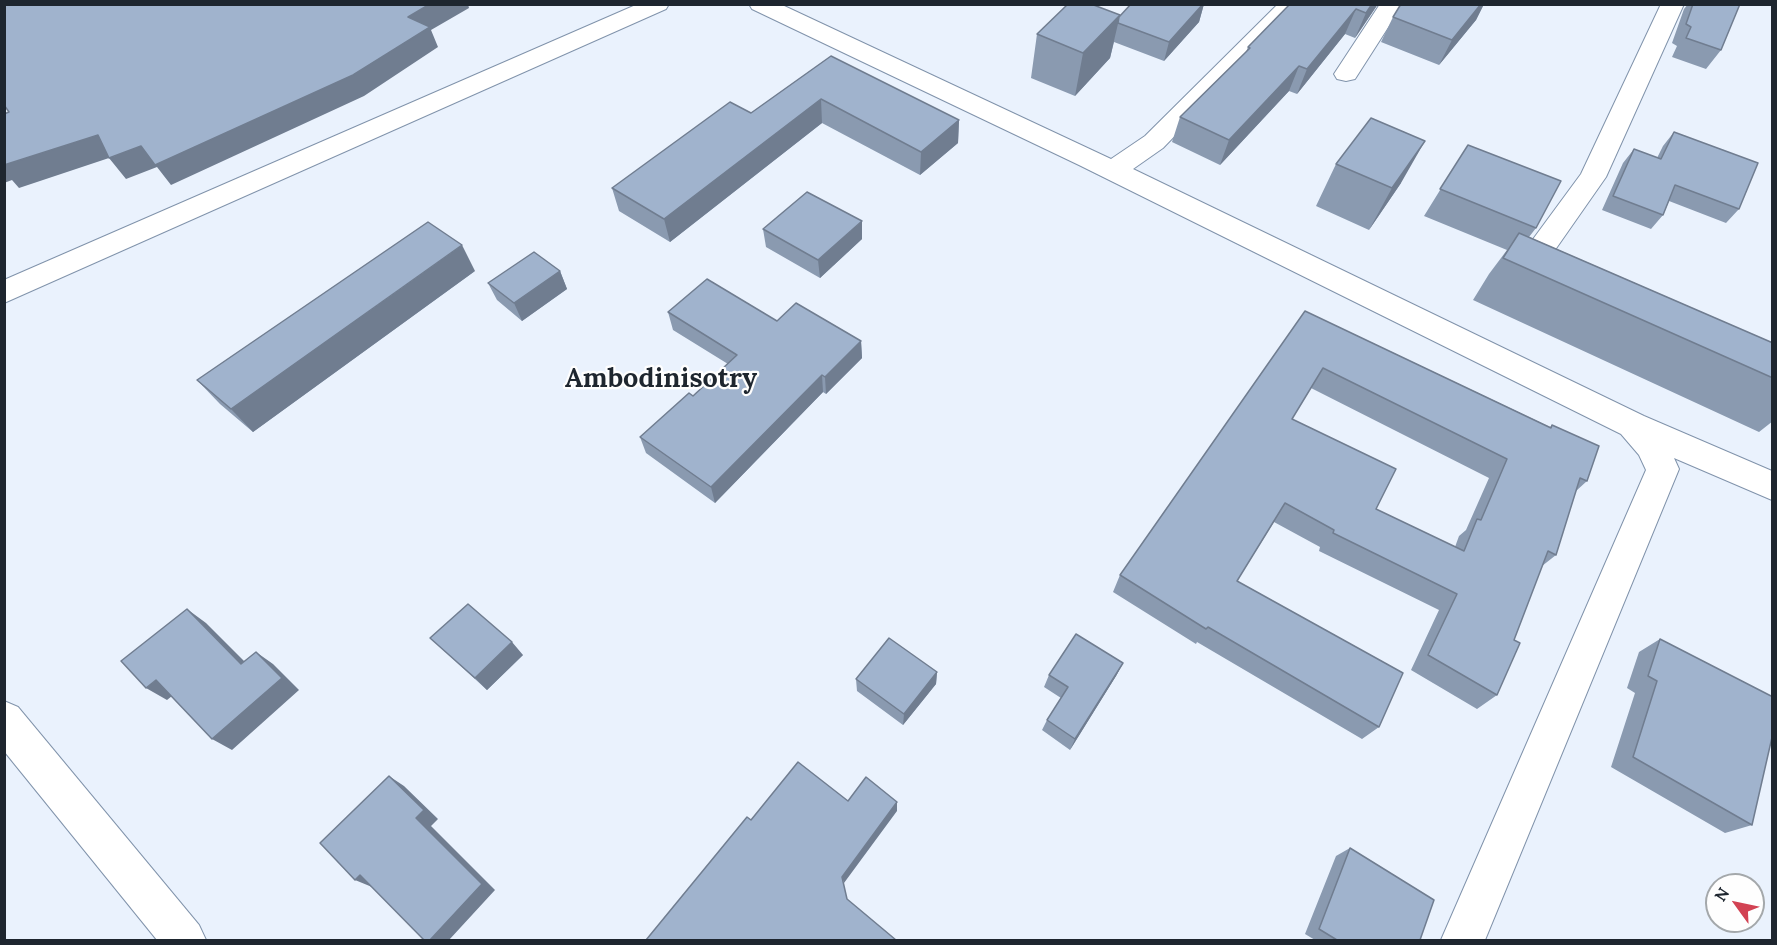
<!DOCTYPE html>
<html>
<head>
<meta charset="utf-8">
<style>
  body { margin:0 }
  #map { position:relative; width:1777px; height:945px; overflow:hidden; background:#eaf2fd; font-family:Lora,serif }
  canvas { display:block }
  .frame { position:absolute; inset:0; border:6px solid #1e262f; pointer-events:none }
  .north { position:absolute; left:1705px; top:873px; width:60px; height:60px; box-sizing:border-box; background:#fefefe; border:2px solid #a4a8ab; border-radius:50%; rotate:303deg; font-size:16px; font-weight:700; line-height:24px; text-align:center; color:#1e262f }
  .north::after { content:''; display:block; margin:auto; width:21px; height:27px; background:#d24253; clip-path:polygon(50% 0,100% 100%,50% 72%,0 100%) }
</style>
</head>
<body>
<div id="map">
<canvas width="1777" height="945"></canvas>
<div class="frame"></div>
<div class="north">N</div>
</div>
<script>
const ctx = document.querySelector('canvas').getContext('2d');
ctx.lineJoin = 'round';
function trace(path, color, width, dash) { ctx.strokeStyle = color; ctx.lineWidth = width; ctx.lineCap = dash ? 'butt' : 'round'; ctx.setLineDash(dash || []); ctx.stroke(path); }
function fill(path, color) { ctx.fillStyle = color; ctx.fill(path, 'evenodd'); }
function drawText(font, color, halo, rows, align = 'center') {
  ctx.font = font + ' Lora,serif'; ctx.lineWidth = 4.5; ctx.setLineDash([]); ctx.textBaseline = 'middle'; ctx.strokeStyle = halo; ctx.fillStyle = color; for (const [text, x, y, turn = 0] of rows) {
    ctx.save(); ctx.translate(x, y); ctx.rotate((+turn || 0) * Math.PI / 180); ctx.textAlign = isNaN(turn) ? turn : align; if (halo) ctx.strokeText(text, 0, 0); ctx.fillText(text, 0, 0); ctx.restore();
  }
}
const minor = new Path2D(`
  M638,4h31l-3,5 -662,294v-23z
  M749,4h31l331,155 34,-23 133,-132h24l-139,144 -30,21 511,247 128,55v29l-98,-42 5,11 -194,471h-44l205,-470 -7,-15 -18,-21 -542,-269 -327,-156z
  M1380,4h23l-48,75 -9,2 -9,-2 -3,-5z
  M1661,4h23l-78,173 -58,83 -10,3 -10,-3 -4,-7 4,-7 53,-72z`);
const major = new Path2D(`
  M4,701l14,6 181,218 7,15h-49l-153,-189z`);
const wall = new Path2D(`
  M1131,4h73l-5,18 -35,39 -50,-19 -4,16 -35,38 -44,-18 6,-44 82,-17z
  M1290,4h88l-23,34 -10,-4 -48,60 -8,-3 -69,74 -48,-23 8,-25 66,-65 2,-5z
  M1401,4h83l-8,16 -37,45 -58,-23 12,-25z
  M1688,4h52l-19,46 -15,19 -34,-12 5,-11 -5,-3 12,-34z
  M831,56l128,64 -1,23 -38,32 -98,-52 -152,119 -51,-31 -7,-23 139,-75z
  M1674,132l65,77 -13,14 -57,-22 -6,14 -12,14 -49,-19 21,-47 11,-14 23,9 6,-12z
  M1468,145l68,83 -7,9 244,106v78l-14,11 -286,-132 16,-26 18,-24 -83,-34z
  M1336,164l65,19 -32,47 -53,-24z
  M763,229l99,10 -42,39 -54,-31z
  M475,271l-222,161 -33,-28 -23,-24z
  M560,271l7,18 -45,32 -25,-21 -9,-17z
  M1305,311l245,116 2,-2 35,56 -11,10 -20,64 -14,11 -28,74 -17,55 -20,14 -66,-39 28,-60 -120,-59 1,-4 -46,-25 -37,59 142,146 -17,12 -165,-97 -1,2 -83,-52 7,-17zM1311,388l178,90 -23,52 -7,6 -4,11 -79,-38 -84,-90z
  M668,312l109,9 84,20 1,17 -36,36 -3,-2 -108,111 -69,-50 -6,-16 53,-41 35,-32 -55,-34z
  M430,638l93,17 -36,35z
  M1660,639l92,186 -27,8 -114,-66 24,-74 -8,-5 12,-36z
  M1123,663l-7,13 -46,74 -28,-20 5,-10 14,-22 -17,-11 5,-12z
  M937,672l-1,12 -33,41 -46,-34 -1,-12z
  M1350,848l70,92h-105l-10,-6 31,-78z`);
const shadedWall = new Path2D(`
  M430,4h38l1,4 -38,22 7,17 -74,49 -193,89 -14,-18 -31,12 -17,-21 32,-12 267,-129z
  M1203,4h1l-5,18 -35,39 5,-19z
  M1372,4h6l-23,34 11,-25z
  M1481,4h3l-8,16 -37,45 13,-25z
  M1356,9l-11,25 -48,60 10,-25z
  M1120,15l-10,43 -35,38 8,-43z
  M1299,66l-10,25 -69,74 9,-25z
  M821,99l1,24 -152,119 -6,-23z
  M959,120l-1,23 -38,32 1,-23z
  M98,135l17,21 -96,32 -7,-8 -8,3v-18z
  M1425,141l-24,42 -32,47 23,-42z
  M862,221v18l-42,39 -2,-18z
  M462,245l13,26 -222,161 -22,-23z
  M560,271l7,18 -45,32 -8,-18z
  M861,341l1,17 -36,36 -1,-17z
  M822,375l1,17 -108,111 -4,-16z
  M187,609l19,14 53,53 -18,-12z
  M512,642l11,13 -36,35 -12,-12z
  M256,652l17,12 26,26 -67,60 -20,-11z
  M1123,663l-7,13 -46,74 5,-11z
  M937,672l-1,12 -33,41 1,-11z
  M156,680l21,12 -10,8 -21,-12z
  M389,776l15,10 34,33 -7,7 64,64 -46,50h-19l-14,-122z
  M897,802v9l-53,72 -2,-6z
  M360,875l12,12 -17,-7z`);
const building = new Path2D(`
  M4,4h426l-22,13 22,10 -77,48 -198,90 -14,-19 -32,12 -11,-23 -94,30v-51l5,-2 -5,-7z
  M1068,4h23l29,11 -37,38 -46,-19z
  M1131,4h72l-34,38 -51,-19 1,-6z
  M1290,4h82l-6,9 -10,-4 -49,60 -8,-3 -70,74 -49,-23 70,-69 -2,-1z
  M1401,4h80l-29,36 -59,-23z
  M1693,4h47l-19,46 -35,-12 5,-11 -5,-3z
  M831,56l128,64 -38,32 -100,-53 -157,120 -52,-31 118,-86 21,11z
  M1371,118l54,23 -33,47 -56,-24z
  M1674,132l84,31 -19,46 -64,-24 -12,30 -50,-19 21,-47 27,10z
  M1468,145l93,36 -25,47 -96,-39z
  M807,192l55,29 -44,39 -55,-31z
  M428,222l34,23 -231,164 -34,-29z
  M1519,233l254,110v35l-270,-120z
  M534,252l26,19 -46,32 -26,-20z
  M707,279l70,42 19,-18 65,38 -36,36 -3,-2 -111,112 -71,-50 49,-44 4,3 44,-41 -69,-43z
  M1305,311l246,117 1,-3 47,21 -12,35 -7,-3 -24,77 -8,-4 -34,89 6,3 -23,52 -69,-40 29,-61 -124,-61 1,-3 -49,-27 -48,78 166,92 -24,54 -171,-100 -2,2 -86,-54zM1323,368l184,91 -26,61 -4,-1 -13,32 -88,-42 20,-40 -104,-50z
  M468,604l44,38 -37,36 -45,-40z
  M187,609l54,55 15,-12 26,26 -70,61 -56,-59 -10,8 -25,-27z
  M1076,634l47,29 -48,76 -28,-19 21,-33 -19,-12z
  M889,638l48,34 -33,42 -48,-35z
  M1660,639l113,58v36l-21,92 -119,-68 24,-76 -9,-5z
  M798,762l50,39 18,-24 31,25 -55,75 5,22 49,41h-250l101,-123 4,3z
  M389,776l35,34 -8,8 66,66 -52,56h-6l-64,-65 -5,5 -35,-37z
  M1350,848l84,52 -14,40h-83l-18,-11z`);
const districtNames = [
  ["Ambodinisotry",661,379]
];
trace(minor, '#8093ab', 2);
trace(major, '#8093ab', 2);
fill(minor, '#fff');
fill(major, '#fff');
fill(wall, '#8a9ab0');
fill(shadedWall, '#707d90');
fill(building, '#a0b3cd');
trace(building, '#707d90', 1.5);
drawText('bold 27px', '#1e262f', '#fefefe', districtNames);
</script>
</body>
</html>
